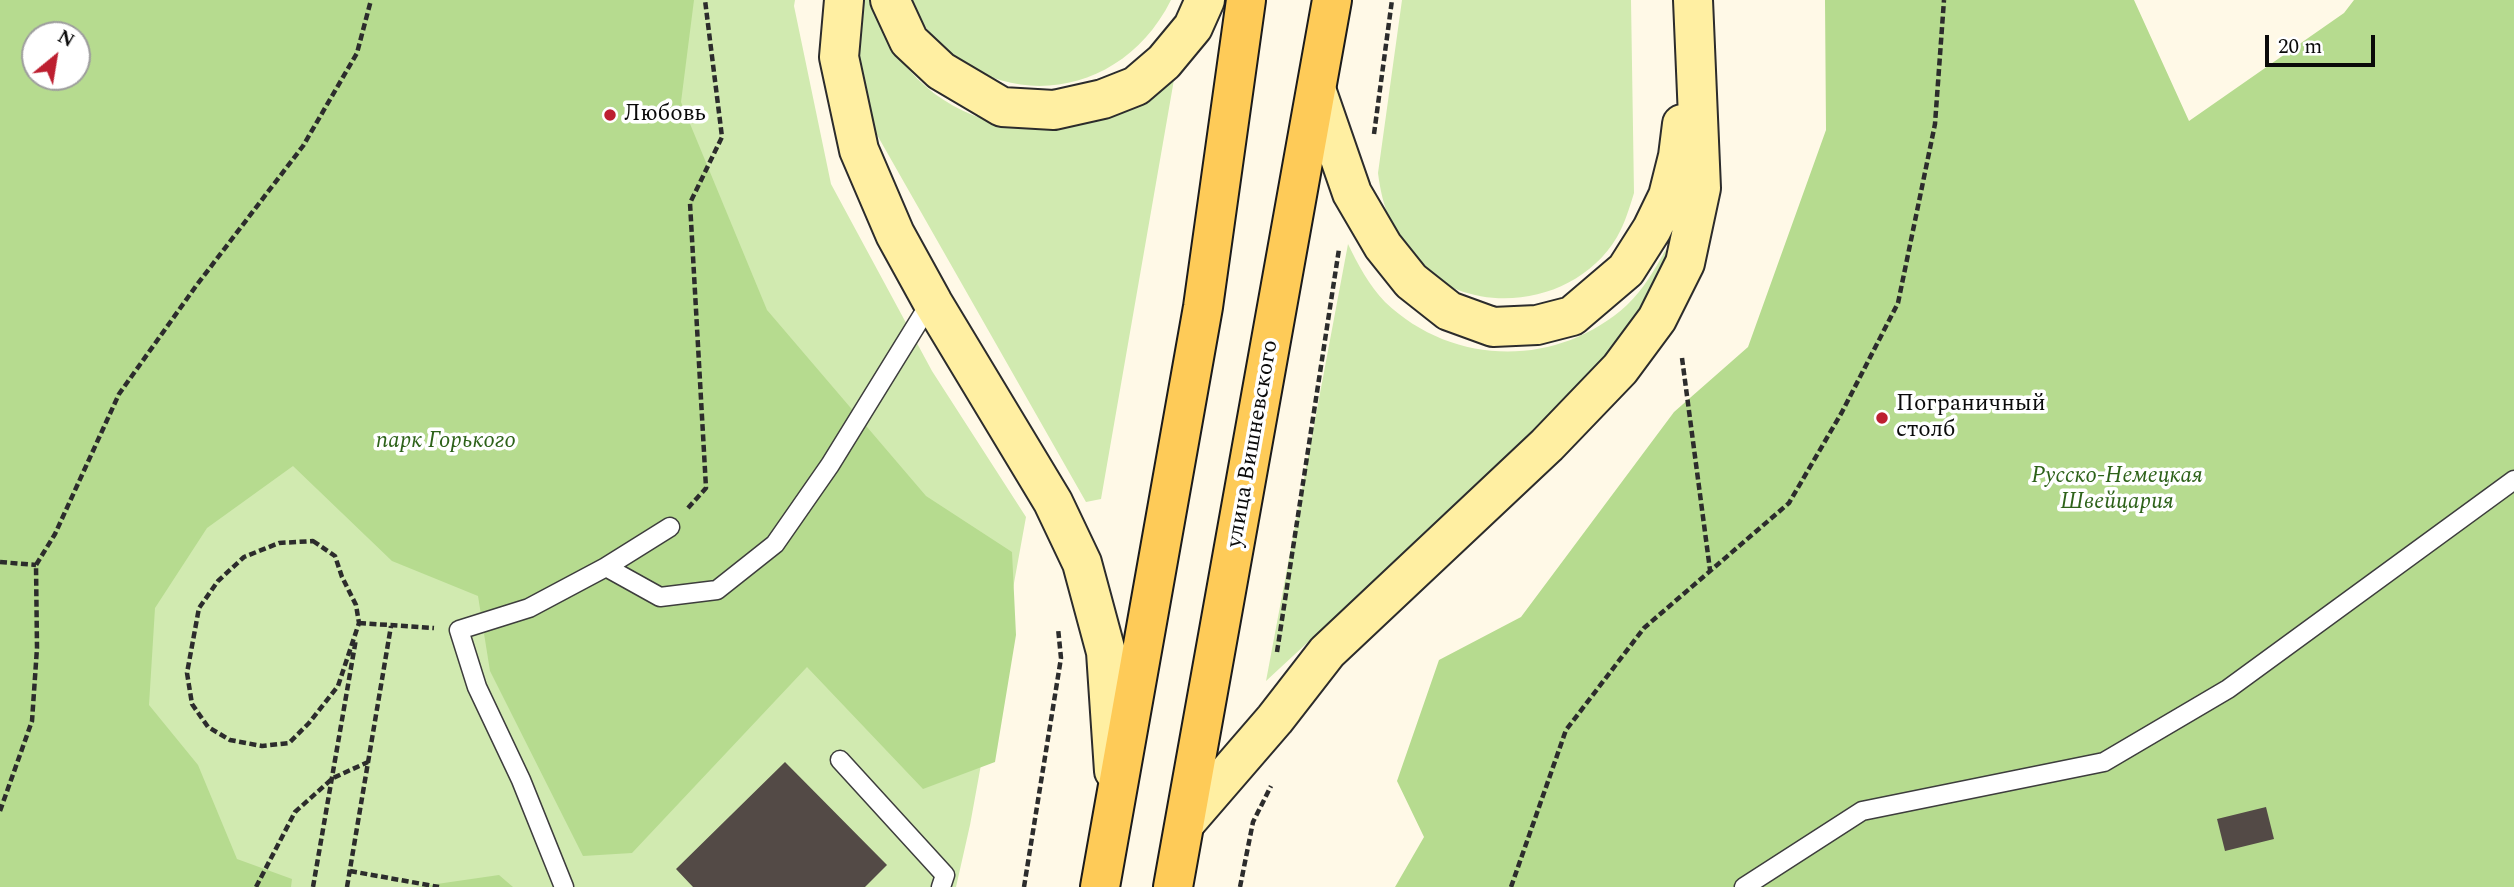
<!DOCTYPE html>
<html>
<head>
<meta charset="utf-8">
<style>
  body { margin:0 }
  #map { position:relative; width:2514px; height:887px; overflow:hidden; background:#fff9e7; font-family:Spectral,serif }
  canvas { display:block }
  .north { position:absolute; left:21px; top:21px; width:70px; height:70px; box-sizing:border-box; background:#fff; border:2px solid #9d9d9d; border-radius:50%; rotate:30deg; font-size:19px; font-weight:700; line-height:28px; text-align:center; color:#0a0a0a }
  .north::after { content:''; display:block; margin:auto; width:24px; height:32px; background:#bd1f30; clip-path:polygon(50% 0,100% 100%,50% 72%,0 100%) }
  .scale { position:absolute; left:2265px; top:35px; width:110px; height:32px; box-sizing:border-box; border:4px solid #0a0a0a; border-top:0; padding-left:9px; font-size:21px; line-height:24px; white-space:nowrap; color:#0a0a0a; -webkit-text-stroke:5px #fff; paint-order:stroke }
</style>
</head>
<body>
<div id="map">
<canvas width="2514" height="887"></canvas>
<div class="north">N</div>
<div class="scale">20 m</div>
</div>
<script>
const ctx = document.querySelector('canvas').getContext('2d');
ctx.lineJoin = 'round';
function fill(path, color) { ctx.fillStyle = color; ctx.fill(path, 'evenodd'); }
function trace(path, color, width, dash) { ctx.strokeStyle = color; ctx.lineWidth = width; ctx.lineCap = dash ? 'butt' : 'round'; ctx.setLineDash(dash || []); ctx.stroke(path); }
function drawText(font, color, halo, rows, align = 'center') {
  ctx.font = font + ' Spectral,serif'; ctx.lineWidth = 7; ctx.setLineDash([]); ctx.textBaseline = 'middle'; ctx.strokeStyle = halo; ctx.fillStyle = color; for (const [text, x, y, turn = 0] of rows) {
    ctx.save(); ctx.translate(x, y); ctx.rotate((+turn || 0) * Math.PI / 180); ctx.textAlign = isNaN(turn) ? turn : align; if (halo) ctx.strokeText(text, 0, 0); ctx.fillText(text, 0, 0); ctx.restore();
  }
}
const green = new Path2D(`
  M0,0h795l-1,6 37,178 101,187 94,146 -56,308 -14,62h-956zM35,35h42v42h-42z
  M853,0h16c23,62 63,107 129,123 17,4 36,8 53,5 11,-1 24,-10 34,-15 30,-15 60,-30 91,-45l-75,431 -15,3 -218,-383 -12,-52z
  M909,0h262c-57,114 -205,115 -262,0z
  M1402,0h229l3,193c-5,16 -9,30 -17,44 -40,68 -143,83 -199,27 -24,-26 -36,-57 -40,-91z
  M1348,244c10,21 21,41 37,58 68,65 173,66 242,3 17,-16 28,-36 39,-56l-2,27 -58,90 -340,315z`);
const forest = new Path2D(`
  M0,0h694l-13,102 86,208 159,186 86,56 4,83 -21,127 -72,27 -116,-122 -175,186 -49,3 -93,-185 -12,-75 -86,-35 -99,-95 -86,62 -52,80 -6,97 49,60 39,94 55,20 -1,8h-291zM35,35h42v42h-42z
  M1825,0h309l55,121 155,-108 10,-13h160v887h-1119l29,-50 -27,-56 42,-121 82,-43 153,-205 74,-65 78,-217z
  M499,875l14,12h-97z`);
const building = new Path2D(`
  M785,762l102,103 -22,22h-172l-17,-18z
  M2266,807l8,32 -49,12 -8,-32z`);
const path = new Path2D(`
  M1374,134l18,-134
  M1682,358l28,212
  M688,508l18,-20 -16,-285 32,-66 -17,-137
  M313,541l22,15 7,21 14,28 3,18 -21,63 -29,37 -20,20 -27,3 -32,-6 -22,-13 -16,-23 -5,-31 12,-65 19,-27 26,-24 35,-14z
  M0,562l36,3
  M359,623l75,5
  M1277,652l62,-403
  M0,811l32,-90 5,-73 -1,-83 19,-31 64,-140 77,-108 107,-140 54,-93 14,-53
  M350,871l89,16
  M256,887l39,-75 38,-34 35,-16
  M313,887l43,-248
  M347,887l44,-261
  M1024,887l37,-229 -3,-30
  M1240,887l13,-65 18,-36
  M1511,887l55,-157 78,-102 145,-125 53,-91 56,-109 37,-179 9,-124`);
const lane = new Path2D(`
  M606,567l64,-40
  M840,760l105,115 -4,12
  M564,887l-43,-107 -44,-93 -18,-57 70,-22 77,-41 54,30 57,-7 58,-46 55,-79 92,-149 11,-13
  M1744,887l118,-76 242,-49 124,-73 286,-209`);
const secondary = new Path2D(`
  M844,0l-5,57 20,93 36,84 38,69 120,199 29,61 24,89 8,119
  M890,0l19,41 32,30 61,36 52,3 49,-11 33,-13 28,-24 29,-35 12,-27
  M1317,92l35,101 31,53 28,35 38,30 44,16 44,-2 35,-9 54,-46 26,-41 16,-33 10,-40 4,-32
  M1186,822l89,-103 52,-67 220,-207 73,-76 37,-50 28,-56 16,-75 -8,-188`);
const primary = new Path2D(`
  M1100,887l103,-580 43,-307
  M1173,887l159,-887`);
const markers = [
  [610,115,7,"#bd1f30"],
  [1882,418,7,"#bd1f30"]
];
const poiNames = [
  ["Любовь",624,115],
  ["Пограничный",1896,405],
  ["столб",1896,431]
];
const parkNames = [
  ["парк Горького",446,442],
  ["Русско-Немецкая",2117,477],
  ["Швейцария",2117,503]
];
const streetNames = [
  ["улица Вишневского",1254,444,-80]
];
fill(green, '#d1eab0');
fill(forest, '#b6db8f');
fill(building, '#534a46');
trace(lane, '#3d3d3d', 21);
trace(secondary, '#2c2c2c', 42);
trace(primary, '#1b1b1b', 42);
trace(path, '#2c2c2c', 4.5, [7, 3.5]);
trace(lane, '#fff', 18);
trace(secondary, '#ffefa2', 38);
trace(primary, '#fecb58', 38);
for (const [x, y, r, color] of markers) { const dot = new Path2D(); dot.arc(x, y, r, 0, 2 * Math.PI); ctx.fillStyle = color; ctx.fill(dot); trace(dot, '#fff', 2.5); }
drawText('23px', '#0a0a0a', '#fff', poiNames, 'left');
drawText('italic 23px', '#2d6219', '#fff', parkNames);
drawText('23px', '#0a0a0a', '#fff', streetNames);
</script>
</body>
</html>
